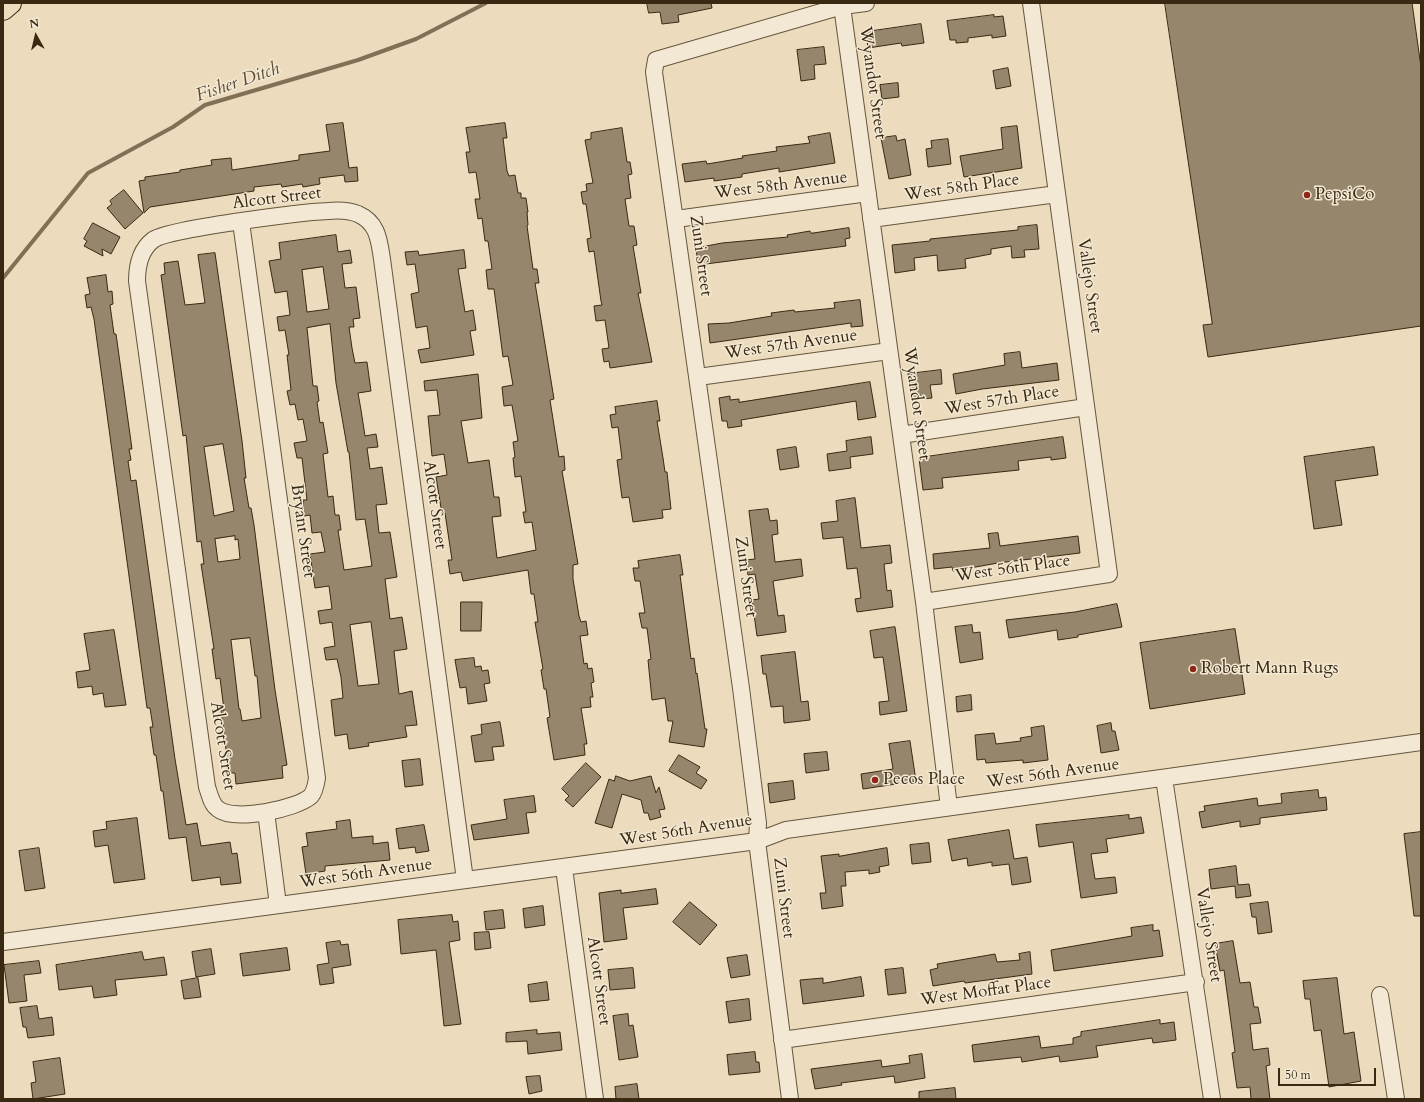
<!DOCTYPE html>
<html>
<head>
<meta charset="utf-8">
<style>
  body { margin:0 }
  #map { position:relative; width:1424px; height:1102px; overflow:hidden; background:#ecdcbd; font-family:Cardo,serif }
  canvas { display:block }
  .frame { position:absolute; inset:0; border:4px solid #392912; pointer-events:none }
  .north { position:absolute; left:16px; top:16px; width:40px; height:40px; -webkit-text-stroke:3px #f3e8d4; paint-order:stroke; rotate:352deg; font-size:11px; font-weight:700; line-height:16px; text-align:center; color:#392912 }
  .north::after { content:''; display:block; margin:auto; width:14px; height:18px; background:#392912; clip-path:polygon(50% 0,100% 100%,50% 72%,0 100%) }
  .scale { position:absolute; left:1278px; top:1068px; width:98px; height:18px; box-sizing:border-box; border:2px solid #392912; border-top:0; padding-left:5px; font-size:12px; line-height:14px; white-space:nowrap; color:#392912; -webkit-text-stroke:3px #f3e8d4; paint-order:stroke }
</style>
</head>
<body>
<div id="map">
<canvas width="1424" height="1102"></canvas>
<div class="frame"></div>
<div class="north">N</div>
<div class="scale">50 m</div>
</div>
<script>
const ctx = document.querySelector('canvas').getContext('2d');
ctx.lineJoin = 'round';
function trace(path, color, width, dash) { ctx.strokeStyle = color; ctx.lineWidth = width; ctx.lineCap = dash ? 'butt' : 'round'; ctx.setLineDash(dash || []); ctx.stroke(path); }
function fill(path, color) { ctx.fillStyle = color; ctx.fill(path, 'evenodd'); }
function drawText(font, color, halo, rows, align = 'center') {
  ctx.font = font + ' Cardo,serif'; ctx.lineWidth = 3; ctx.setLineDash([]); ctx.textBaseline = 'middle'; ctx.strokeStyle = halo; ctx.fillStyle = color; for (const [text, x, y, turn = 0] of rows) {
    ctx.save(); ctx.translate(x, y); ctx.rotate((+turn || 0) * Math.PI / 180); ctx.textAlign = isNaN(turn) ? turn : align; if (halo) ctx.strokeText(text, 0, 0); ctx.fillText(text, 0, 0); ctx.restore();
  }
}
const stream = new Path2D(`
  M3,278l85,-105 85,-46 32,-22 153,-45 58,-21 70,-36`);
const building = new Path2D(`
  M647,3h64l1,5 -34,7 1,7 -17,2 -2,-12 -11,1z
  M1165,3h247l9,64v259l-213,31 -5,-32 9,-1z
  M994,15v2l9,-1 3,20 -14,2v-3l-24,3v4l-12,1v-3h-6l-3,-19z
  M921,24l3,19 -22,3 -1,-3 -33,5 -2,-16z
  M824,47l2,17 -12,1 1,14 -14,2 -4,-31z
  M1008,68l3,18 -15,3 -3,-18z
  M898,83l1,14 -17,2 -2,-14z
  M343,123l6,45 8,-1 1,14 -13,1 -1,-7 -25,3 1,6 -17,3 -1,-3 -20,3 -1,-3 -27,3v4l-104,16 -6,6 -5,-32 6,-1v-3l35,-5v-2l32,-5 -1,-5 20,-2 1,12 67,-10v-5l31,-4 -4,-26z
  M505,123l2,15h-4l4,33 2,5 6,-1 3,18h3v5h5l2,14h-1l1,13 -1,1 6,43h4l2,14h-4l19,116 -4,1 9,57 5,-1 1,14 -3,1 16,93 -5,1v14l6,37 2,6 5,-1 2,14 -8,1 4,28 3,-1 1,6 4,-1 2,14 -3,1 2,14h-3l1,10 -10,1 6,36h-3l1,11 -31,5 -7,-42 3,-1 -4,-28h-2l-3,-19 2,-1 -8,-47h3l-4,-28h-3l-3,-24 -65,11 -2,-9 -11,2 -2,-14h4l-7,-47 -3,1 -6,-37 11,-2 -3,-21 -12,2 -4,-40 12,-1 -3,-25 -12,1 -1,-10 54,-7 4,44 -21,3 7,42 21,-3 5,37h5l2,19 -9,1 5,41 39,-8 -4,-28 -7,1 -2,-11h3l-5,-36 -6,1 -2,-19 2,-1 -2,-15 5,-1 -6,-36 -8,1 -2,-19 11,-2 -5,-29 -5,1 -9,-68h-6l-2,-19 6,-1 -4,-28h-3l-3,-23 -4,1 -3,-20h5l-4,-27 -7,1 -3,-21h4l-4,-24z
  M1017,126l5,42 -58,9 -4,-21 43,-7 -2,-21z
  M622,128l5,34h3l2,12 -4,1 3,23 -6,1 4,27h5l3,19 -4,1 8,47h-3l14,69 -42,6 -1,-7 -5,1 -2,-13 7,-1 -4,-28 -9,1 -2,-15 8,-1 -1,-4 -7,-50 -5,1 -2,-13 4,-1 -5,-34h-3l-2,-12 6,-1 -1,-7 7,-1 -8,-43 6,-1v-6z
  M830,133l5,30 -56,9v-4l-37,6v3l-28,4v-3l-29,4 -3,-18 24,-3 1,3 36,-6 -1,-2 35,-5 -1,-4 34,-4 -2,-6z
  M896,136l1,5 8,-2 6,36 -22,4 -8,-41z
  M948,139l3,25 -23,3 -2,-18 6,-1 -1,-7z
  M124,190l19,23 -18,16 -18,-21 5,-4 -2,-3z
  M93,223l27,14 -9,17 -9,-5 1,7 -19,-10 3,-5 -3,-2z
  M1037,225l2,24 -15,1 1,7 -13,1 -1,-12 -20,3v5l-26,5 1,9 -28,3 -1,-16 -23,3 1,12 -20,3 -3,-28 38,-4v-2l88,-9v-3z
  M849,228l1,10 -5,1 1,7 -148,19 -2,-17 26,-5 66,-6 -1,-2 23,-4 1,2z
  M336,235l2,17 12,-2 2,13 -10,1 3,24 11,-1 4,31 -7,1 1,8h-5l3,21 3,15 12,-1 4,29 -13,2 3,17 4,26 11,-2 2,13 -11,1 3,21 12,-2 5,37 -11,1 3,28 11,-1 7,45 -12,2 5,40 12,-2 5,32 -13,2 5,43 13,-3 5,34 -12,1 2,11 -39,6 1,3 -20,3 -2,-15 -12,2 -4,-36 12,-2 -2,-21 -4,-18 -11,1 -2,-12 11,-2 -3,-24 -12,2 -2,-13 14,-2 -3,-23 -14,2 -5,-34 15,-2 -4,-20 -9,1 -2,-18 -6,1 -1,-16h4l-5,-42h-5l-3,-15 13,-2 -4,-22 -5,1 -3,-16 -5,1 -3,-14 4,-1 -4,-35h2l-4,-25 -6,1 -2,-14 13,-2 -3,-24 -12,2 -6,-32 12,-2 -2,-16zM323,267l6,42 -22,3 -5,-42zM330,324l6,59 12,69h1l7,68 9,-1 7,47 -28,4 -6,-40h3l-2,-15h-4l-2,-19 -5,1 -5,-43 5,-1 -5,-31 -3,1 -3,-21 2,-1 -2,-15h-4l-6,-58zM371,622l8,62 -21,2 -8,-61z
  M464,250l2,18 -8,1 7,43 8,-2 3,20 -6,1 4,24 -53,8 -3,-13 12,-2 -3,-22 -11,2 -5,-34 8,-2 -4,-28 -8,1 -2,-13 13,-1 1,4z
  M215,253l27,188 4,37h-2l5,30h2l3,17 21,165 12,75 -5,1 1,12 -47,6 -1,-11h-6l-8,-63h3l-4,-32 -4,1 -4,-30h2l-13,-85h3l-3,-23 -4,1 -11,-107 -3,1 -22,-161 4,-1 -1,-11 14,-2 7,44 20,-2 -7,-48zM223,444l11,67 -20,5 -10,-69zM235,536v4l3,-1 2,20 -22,3 -3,-23zM250,638l5,38h2l4,42 -19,3 -2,-12h-1l-8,-69z
  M106,275l2,17 4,-1 1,13 -3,1 4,29h2l16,115h-3l2,11 -3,1 3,20 5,-1 39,279 11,66 11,-2 4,23 29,-4 2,12 5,-1 4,30 -20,2 -1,-8 -28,4 -6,-44 -17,2 -6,-48h-2l-5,-36h-2l-4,-28h3l-3,-19h-3l-53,-389 -3,-12 -4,1 -2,-13 5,-1 -3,-16z
  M860,300l3,26 -12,1v-4l-141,20 -2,-19 21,-1 43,-7 -1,-3 23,-3 1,2 40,-4 -1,-5z
  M1020,352l2,16 35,-5 2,17 -77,9 -26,5 -3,-20 52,-9 -1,-11z
  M941,370l1,14 -12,1 2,13 -20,2 -4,-26z
  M870,382l6,35 -18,3 -2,-19 -115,19 1,6 -14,2 -1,-7h-5l-3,-23 11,-2v4l9,-1v3z
  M657,401l3,20h-3l6,37 2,14h2l4,37 -9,1 1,8 -30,4 -4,-25 -7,1 -5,-38 5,-1 -4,-32 -6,1 -2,-13 6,-1 -1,-7z
  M871,437l2,17 -23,3 1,11 -22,3 -2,-17 20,-3 -1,-10z
  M1063,437l3,21 -15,2v-3l-33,4 1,9 -77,8 1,10 -20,2 -4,-32z
  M796,447l3,20 -19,3 -3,-20z
  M1374,447l4,28 -43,6 7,44 -28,4 -10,-72z
  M855,498l6,50 29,-3 2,18 -8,1 3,27 4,-1 2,17 -36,5 -2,-13 6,-1 -4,-30 -10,1 -4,-32 -20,2 -2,-16 17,-2 -2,-20z
  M768,509l2,12 7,-1 1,14 -6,1 3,27 26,-3 2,17 -30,5 5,35 6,-1 2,17 -29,4 -5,-36 7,-1 -4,-25 -7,1 -2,-15 9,-1 -6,-48z
  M998,533l2,13 78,-10 2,17 -82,10 -45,8 -1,-4 -18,2 -1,-15 57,-6 -2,-14z
  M680,555l3,20h-3l11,84 3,-1 2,16 1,-1 8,56h2l-3,18 -35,-5 4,-21h-5l-3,-23 -13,2 -4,-40 3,-1 -4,-31h-5l-3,-15h6l-5,-32h-5l-2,-13h6l-1,-7z
  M461,602h21l-1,29h-20z
  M1117,604l5,23 -44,8v2l-20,3 -1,-10 -48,8 -3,-18 69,-8z
  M972,625l1,8 7,-1 3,27 -23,4 -5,-36z
  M895,627l12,84 -27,4 -1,-13 10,-1 -6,-44 -9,1 -4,-27z
  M1235,629l10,65 -95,15 -10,-66z
  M114,630l12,75 -21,2 -2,-14 -10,2 -1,-9 -14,2 -2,-16 14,-2 -6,-36z
  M795,652l6,50 7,-1 2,19 -26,3 -1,-17 -12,1 -5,-33h-3l-2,-18z
  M474,658l1,9 6,-1 1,5 6,-1 2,13 -6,1 3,17 -19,3 -2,-17 -6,1 -5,-28z
  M971,695l1,15 -15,2 -1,-15z
  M500,722l4,24 -12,1 2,13 -19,2 -4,-26 11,-2 -1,-9z
  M1111,723l1,8h3l4,19 -18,3 -4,-27z
  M1044,726l4,34 -25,3v-3l-37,3 -1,-4 -8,1 -2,-25 19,-2 2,11 25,-3 -1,-3 12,-2 -1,-8z
  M910,741l6,40 -53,8 -2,-15 32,-5 -4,-25z
  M827,752l2,18 -23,3 -2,-19z
  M679,755l21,12 -4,6 11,7 -6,9 -32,-18z
  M420,759l3,26 -18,2 -3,-26z
  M586,763l15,14 -28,30 -8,-7 4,-4 -7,-7z
  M616,776l14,5 21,-5 5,17 3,-6 6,22 -6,1 2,7 -11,3 -2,-7h-4l-3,-13 -19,-6 -10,34 -17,-5 14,-44 5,2z
  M793,781l2,18 -25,4 -2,-19z
  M1318,790l1,8 7,-1 1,13 -67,8v6l-20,3v-6l-38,7 -3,-16 6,-1 -1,-5 53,-8 1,8 24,-3 -1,-9z
  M534,796l2,16 -10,1 3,20 -55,7 -3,-15 36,-6 -3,-19z
  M1129,815v4l12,-2 3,16 -38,6 2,13 -17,2 4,25 20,-2 2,16 -36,5 -8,-56 -34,5 -3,-22z
  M137,818l8,61 -31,4 -6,-38 -13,2 -2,-16 14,-2 -1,-7z
  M350,820l2,18 21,-2v8l15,-2 2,18 -65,6v5l-19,3 -4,-27 6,-1 -2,-13 31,-4 -1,-7z
  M424,825l5,26 -13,2 -1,-6 -16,2 -3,-20z
  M1009,830l5,29 13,-2 4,25 -19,3 -3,-21 -17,2v-4l-24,4 -1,-8 -15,3 -4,-21z
  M1421,832v84h-7l-10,-82z
  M929,843l2,19 -19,2 -2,-19z
  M39,848l6,40 -20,3 -6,-40z
  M887,848l2,17 -10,2 1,5 -11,2v-4l-24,2 1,14h-5l2,20 -21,3 -2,-16h6l-5,-37 18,-2v2z
  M1236,866l2,19 11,-1 2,12 -15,2 -1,-12 -24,3 -2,-19z
  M656,889l2,15 -35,4 4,31 -23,3 -5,-49 22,-3v3z
  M690,902l27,23 -17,20 -27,-23z
  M1268,902l4,30 -14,2 -2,-17h-4l-2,-13z
  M543,906l2,19 -20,3 -2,-19z
  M503,910l2,18 -19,2 -2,-18z
  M452,915l1,7 5,-1 2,19 -11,2 12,82 -17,2 -8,-76 -35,4 -3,-34z
  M1153,925v6l6,-1 4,26 -109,15 -3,-21 81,-14 -1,-8z
  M489,932l2,16 -16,2 -1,-17z
  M340,941l1,4 7,-1 3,21 -19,3 2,15 -14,2 -3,-20 12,-2 -3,-20z
  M1233,941l7,42 10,-1 4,25h4l3,16 -11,1 3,26 15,-2 2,17 -4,1 4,33h-19l-1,-12 -13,1 -5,-35 3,-1 -11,-82 -4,1 -5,-27z
  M287,948l3,22 -47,6 -3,-22z
  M211,949l4,25 -19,3 -4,-25z
  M142,952l2,8 20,-3 3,18 -52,5 2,15 -23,3 -2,-12 -33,4 -3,-25z
  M1030,952l2,22 -67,9 -1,-2 -31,5 -3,-16 8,-2 -1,-4 58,-10 2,8 23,-2 -1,-6z
  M747,955l3,20 -19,3 -4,-20z
  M39,961l2,12 -17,2 3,26 -18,2 -5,-38z
  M633,968l2,20 -25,2 -2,-20z
  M903,968l3,25 -18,2 -3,-25z
  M861,977l3,19 -61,8 -3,-24 23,-2v5z
  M198,978l3,19 -17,2 -3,-18z
  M1337,978l7,56 10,-2 7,49 -32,6 -8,-57 -7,1 -4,-32h-5l-2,-18z
  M547,982l2,18 -19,2 -2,-17z
  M749,999l2,21 -22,3 -3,-21z
  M37,1006l2,13 13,-2 2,18 -26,3 -2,-11h-3l-3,-19z
  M628,1014l1,12 4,-1 5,32 -19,3 -6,-44z
  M1160,1020v4l14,-2 2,18 -23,3 -1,-5 -56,8 2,11 -38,5 -1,-6 -37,6 -1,-5 -47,5 -2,-17 67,-9 2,12 32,-4v-6l8,-2v-4z
  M537,1030v4l23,-2 2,18 -34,4 -1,-13 -21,1v-9z
  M755,1052l1,10h3l1,10 -31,3 -2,-20z
  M922,1054l3,24 -30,5 -1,-7 -53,7 1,2 -27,4 -4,-20 70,-9 1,7 28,-4 -1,-7z
  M60,1058l5,36 -32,5 -2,-16 5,-1 -3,-20z
  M540,1076l2,15 -13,3 -3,-17z
  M637,1084l2,15h-23l-1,-12z
  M955,1088l1,11h-37v-7z`);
const minor = new Path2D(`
  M842,6l82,596 25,205
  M676,219l192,-26
  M871,219l186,-25
  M241,222l76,556c-1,6 -2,13 -6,18 -14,13 -77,26 -93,13 -7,-5 -8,-14 -11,-22l-70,-506c0,-16 3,-31 16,-41 14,-11 150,-28 175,-29 10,-1 20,-1 30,3 20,9 21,26 24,45l83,621
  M698,377l191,-26
  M901,435l185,-28
  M924,602l185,-28 -78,-571
  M1164,778l48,321
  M266,812l12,93
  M564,868l31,231
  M3,942l754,-101 29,-11 635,-88
  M1380,995l16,104
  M782,1040l414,-58
  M790,1099l-33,-258 1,-18 -17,-135 -87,-616 2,-12 186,-54 24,-3`);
const highway = new Path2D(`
  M3,9l7,-6`);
const markers = [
  [1307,195,4,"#8f2418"],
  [1193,669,4,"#8f2418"],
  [875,780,4,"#8f2418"]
];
const streetNames = [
  ["Wyandot Street",872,83,82],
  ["West 58th Avenue",781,186,-7],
  ["West 58th Place",962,188,-8],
  ["Alcott Street",277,199,-7],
  ["Zuni Street",700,256,82],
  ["Vallejo Street",1089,286,82],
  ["West 57th Avenue",791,345,-8],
  ["West 57th Place",1002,401,-9],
  ["Wyandot Street",916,404,82],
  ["Alcott Street",434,505,82],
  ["Bryant Street",302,531,82],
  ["West 56th Place",1013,569,-8],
  ["Zuni Street",745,577,82],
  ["Alcott Street",222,746,81],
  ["West 56th Avenue",1053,774,-8],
  ["West 56th Avenue",686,831,-9],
  ["West 56th Avenue",366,874,-8],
  ["Zuni Street",783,898,83],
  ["Vallejo Street",1208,935,81],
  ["Alcott Street",598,981,82],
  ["West Moffat Place",986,992,-8]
];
const poiNames = [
  ["PepsiCo",1315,195],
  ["Robert Mann Rugs",1201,669],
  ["Pecos Place",883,780]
];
const waterNames = [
  ["Fisher Ditch",238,83,-19]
];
trace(stream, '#807056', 4);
fill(building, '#96866b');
trace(building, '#392912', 1);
trace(minor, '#66563d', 18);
trace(highway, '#392912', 24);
trace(minor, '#f3e8d4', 16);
trace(highway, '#ecdcbd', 22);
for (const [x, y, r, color] of markers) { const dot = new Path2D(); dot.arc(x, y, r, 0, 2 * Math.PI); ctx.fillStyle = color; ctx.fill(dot); trace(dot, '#f3e8d4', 1.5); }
drawText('17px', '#392912', '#f3e8d4', streetNames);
drawText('17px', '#392912', '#f3e8d4', poiNames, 'left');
drawText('italic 18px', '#5c4c34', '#f3e8d4', waterNames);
</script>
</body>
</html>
